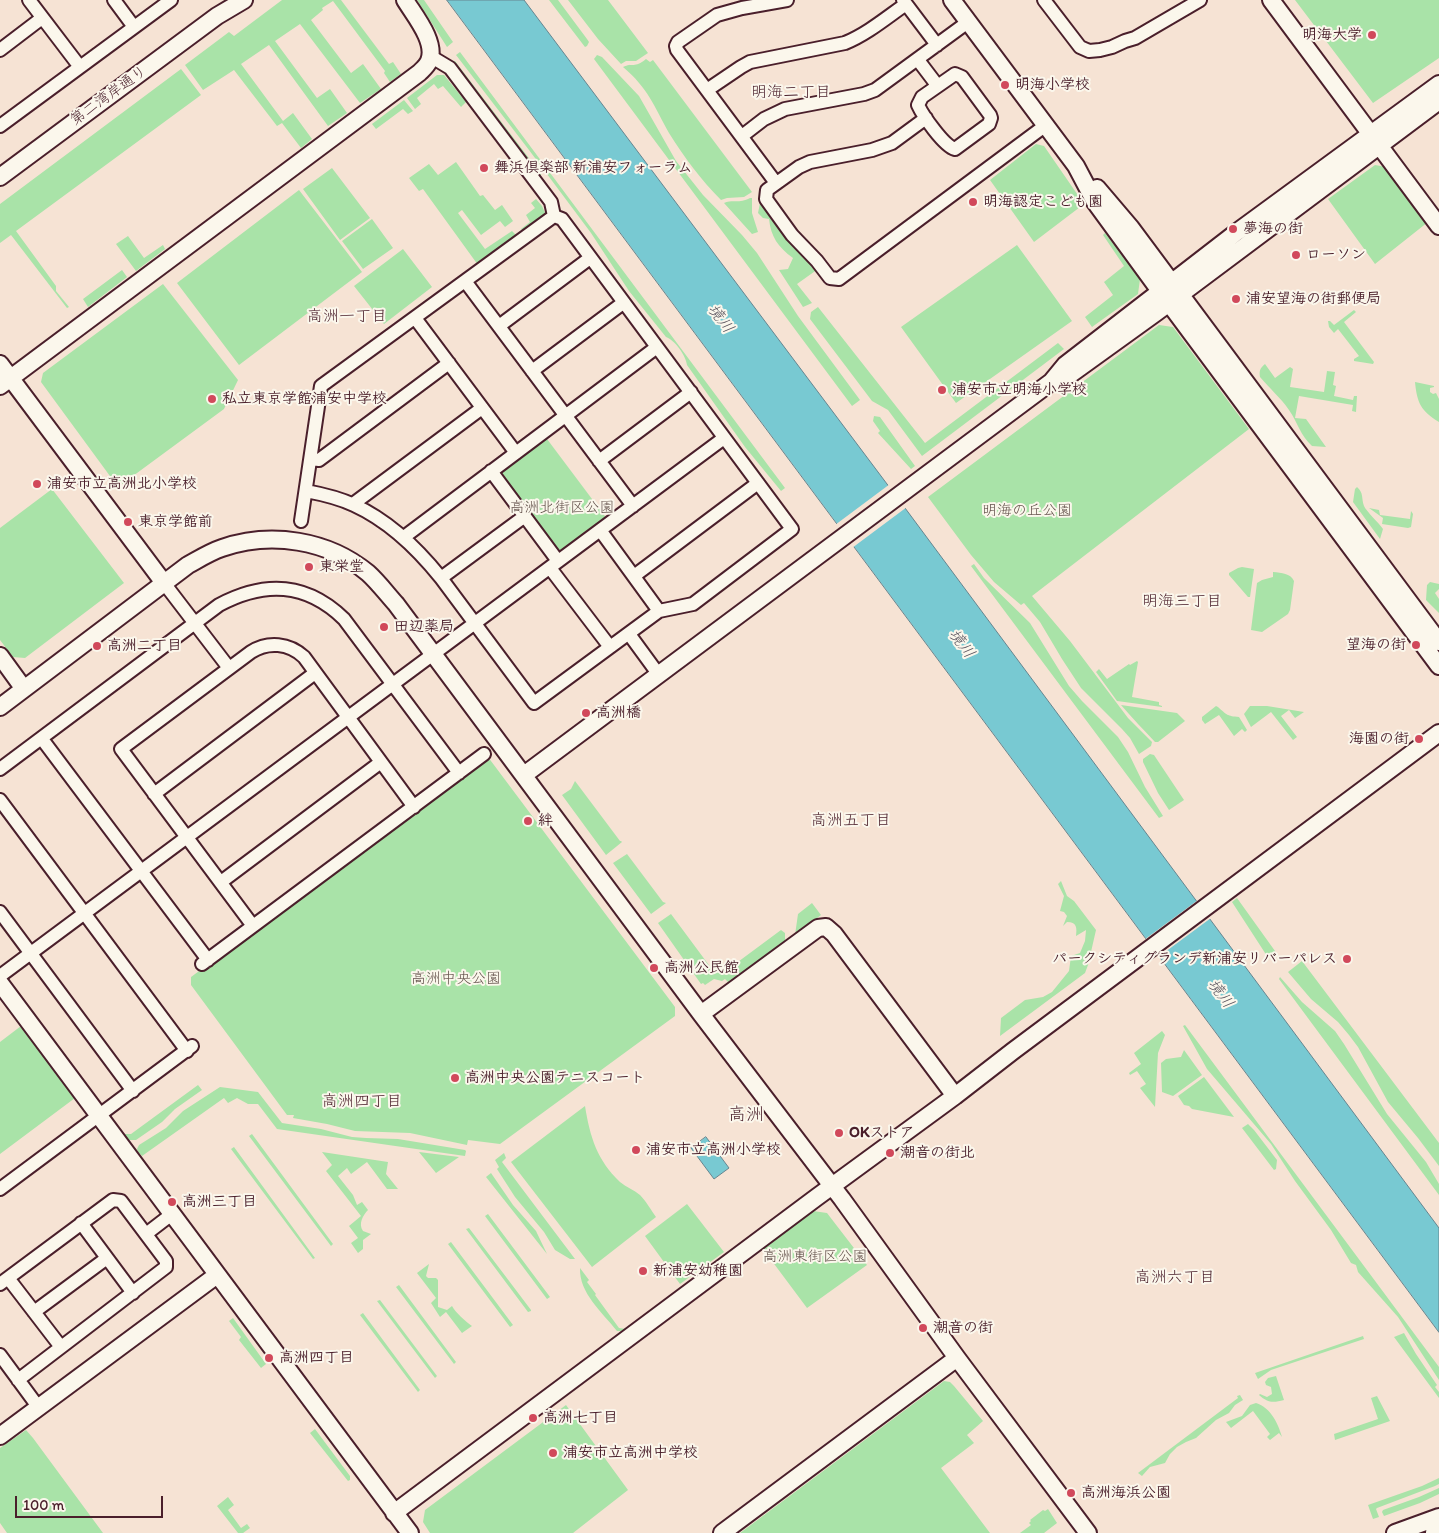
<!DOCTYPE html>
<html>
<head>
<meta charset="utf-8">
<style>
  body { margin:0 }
  #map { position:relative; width:1439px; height:1533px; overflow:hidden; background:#f6e3d4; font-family:Itim,sans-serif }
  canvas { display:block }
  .scale { position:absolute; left:15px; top:1496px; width:148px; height:22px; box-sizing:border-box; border:2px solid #4a1f2b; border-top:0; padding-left:6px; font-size:15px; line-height:18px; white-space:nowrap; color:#4a1f2b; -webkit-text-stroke:4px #fbf7ec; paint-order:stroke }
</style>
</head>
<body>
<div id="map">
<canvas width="1439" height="1533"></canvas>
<div class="scale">100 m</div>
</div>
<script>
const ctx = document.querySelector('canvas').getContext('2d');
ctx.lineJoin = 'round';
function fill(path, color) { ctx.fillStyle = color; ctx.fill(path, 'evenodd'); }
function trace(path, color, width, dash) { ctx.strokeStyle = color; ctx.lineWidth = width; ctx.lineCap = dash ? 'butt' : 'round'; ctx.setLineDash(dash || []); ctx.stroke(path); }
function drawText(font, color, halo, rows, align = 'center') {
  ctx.font = font + ' Itim,"Klee One",sans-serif'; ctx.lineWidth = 4; ctx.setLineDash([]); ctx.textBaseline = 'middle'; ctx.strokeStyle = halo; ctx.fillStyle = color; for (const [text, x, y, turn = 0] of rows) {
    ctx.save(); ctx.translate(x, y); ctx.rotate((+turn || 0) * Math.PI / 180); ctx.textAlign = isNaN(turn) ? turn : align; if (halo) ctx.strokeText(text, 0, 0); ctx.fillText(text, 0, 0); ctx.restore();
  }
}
const green = new Path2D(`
  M282,0h59l48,64 4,-2 8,12 -11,8 -6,-9 1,-2 -52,-70 -11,7 1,2 -12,10 40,53 12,-9 18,25 -21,14 -60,-79 -25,17 42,57 13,-9 17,24 -19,13 -59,-81 -28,19 42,57 10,-8 19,26 -11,9 -19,-25 -5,3 -43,-56 -31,20 -18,-25 44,-33 5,4z
  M417,0h7l29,42 -6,5z
  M549,0h9l29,39 2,3 -2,4 -2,1z
  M568,0h40l40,53 -12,8h-10l-5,3 -23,-25z
  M1295,0h144v58l-66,45z
  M460,52l325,436 -4,3 -36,-44 -58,-82c-1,-9 -12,-25 -21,-28l-37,-46 -38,-58 -62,-83 -73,-95z
  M597,55l5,2 37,39 37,65 27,34 39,40 15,18 41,63 62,84 -8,6 -258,-347z
  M646,59l4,3 3,-2 99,132 -8,5 -17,1 -6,2c-20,-20 -37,-43 -52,-67 -15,-27 -21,-45 -46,-66 10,-5 11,2 23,-8z
  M455,61l86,113v6l-91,-118z
  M181,69l20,26 -185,136 40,55v5l13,16 -2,1 -56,-73 -11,8v-39z
  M437,75h7l22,27 -5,5 -18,-21 -5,3 -4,-5 -17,14 4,6 -6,5 -8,-11z
  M404,100l9,11 -5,3 -5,-5 -27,20 -4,-5z
  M1036,144l8,2 40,58 -50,38 -44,-62z
  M456,162l24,34 3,-1 12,15 7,-5 11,16 -8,6 -5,-6 -19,14 -19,-25 -4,3 27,36 27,-18 5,5 -39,29 -55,-76 -4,2 -10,-13 20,-14 9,11z
  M1375,165l11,2 42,55 -53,42 -47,-65z
  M332,168l38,50 -30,22 -37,-51z
  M299,190l63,82 -123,93 -62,-82z
  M750,198h2v15l6,19 -6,2 -28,-31c9,-4 15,1 26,-5z
  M536,199l6,7 4,9 -22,17 -3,-3 9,-7 -4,-7 9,-7 -4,-5z
  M762,201l56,68 -21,15 15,19 -9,4 -24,-37 9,-1 5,-11c-15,-11 -22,-21 -24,-39l-6,-1 -5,-5 2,-10z
  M372,219l21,29 -30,21 -21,-28z
  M1105,233l35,46 -2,15 -46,33 -7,-10 28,-22 -9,-13 20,-16 -21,-31z
  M128,236l16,22 19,-13 2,4 -29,22 -20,-27z
  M1017,245l55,76 -116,82 -55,-76z
  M403,249l29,38 -48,37 -30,-38z
  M122,270l5,7 -39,30 -5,-8z
  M163,284l75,96 -14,29 -106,78 -77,-105 2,-9z
  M818,307l107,136 133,-100 6,6 -142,107 -34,-46 -16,-9 -62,-82 1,-7z
  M1354,310l2,2 -12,10 30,40 -1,2 -19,-3v-2l5,-3 -21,-27 -4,4 -5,-6 -1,-6h2l4,4z
  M1159,325l14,2 76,102 -217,167 38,45 58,77 24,24 -1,4 -12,8 -9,-16 -8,-9 -41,-41 -19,-29 -22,-37 -16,-19 -3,2 -27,-23 -23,-27 -43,-58z
  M1265,364l10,14 15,-11 3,2 -3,18 34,5 3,-21 8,1 -2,13 3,1 -2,10 19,4 1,-4h3l-1,16 -4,-1 1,-6 -54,-9 -4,22 11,1 20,28 -14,-1c-12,-11 -14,-23 -23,-36 -8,-12 -20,-22 -29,-33 -1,-6 0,-9 5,-13z
  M1415,382l19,4v1l-4,1v4l3,2 3,-1 3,6v23c-18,-11 -22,-19 -24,-40z
  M874,416l6,1 35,49 -4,3 -33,-36 2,-2 -7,-10z
  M544,435l63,84 -45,32h-4l-59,-79z
  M1357,487c7,6 4,11 7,19 2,5 15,17 19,23l-3,10 -27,-37 2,-13z
  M52,489l72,94 -99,75 -12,-1 -13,-17v-112z
  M1369,508l10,2 1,5 30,4 1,-8 2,3 -2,13 -3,1 -26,-4 1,-6z
  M974,564l10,14 46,45 39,63 13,15 36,36 10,15 17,35 18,29 -4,2 -188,-252z
  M1242,567l12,2 -4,28h-2l-19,-22v-2l9,-5z
  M1273,572c9,1 17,1 21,9l-4,29 -2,4 -26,18 -11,-2 6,-47 5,-3 11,-3z
  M1430,582l9,2v5l-4,4 4,6v14l-13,-13 1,-15z
  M1137,661l1,1 -6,35 27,5v3l3,1v1l-45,-6 -21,-29 3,-3 8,10 22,-15 1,1z
  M1121,705l56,8 8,8 -27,21h-3c-11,-12 -23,-24 -34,-37z
  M1216,706l2,1c9,8 9,9 21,10l8,13 -2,2 -3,-3 -8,7 -15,-21 -14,9 -3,-4v-3z
  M1250,706h17l37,6 -9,6 -6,-8 -8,6 16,21 -4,3 -22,-28 -20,15 -7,-13z
  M1150,754l4,1 30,45 -15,10 -11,-17 -15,-31v-3z
  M488,757l187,250v9l-175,128 -32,-4 -1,5 -57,-12 -55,-2 -28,-7 -34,-6 1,-3h-7l-96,-130v-8z
  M575,781l45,60h1l1,1 -16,13 -44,-60 9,-6z
  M627,854l36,48 3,1 -15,11 -38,-51z
  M1061,881l6,15 7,5 22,29 -8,35 -3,8 -85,63 1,-18 24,-18 18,-3 9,-5 17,-21 2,-15 9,-3 5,-12 1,-11 -10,6c1,-8 1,-14 -9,-14l-4,4 4,-10 -3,-4 -4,-1 4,-15 -6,-12z
  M1237,898l38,53 1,4 -5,3 -4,-2 -35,-54z
  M812,903l9,12 -26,20 3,-21z
  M671,914l43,58 9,1 58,-43 4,3v9l-56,41 -4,-4 -3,2 -8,-2 -9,6 -2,-2 -2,1 -43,-61z
  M1302,961l137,182v23l-21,-28 -30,-36 -30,-55 -9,-12 -11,-13 -27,-23 -23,-27z
  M1280,977l22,25 33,29 9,13 43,70 39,48 13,22v11l-160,-216z
  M1185,1025l254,342v13l-41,-63 -40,-45 -2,-7 -5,-2 -20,-33 -36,-49 -24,-37 -64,-75 -24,-43z
  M21,1026l54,72 -75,56v-112z
  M1162,1031l3,4 -7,18 -3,54 -15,-19 6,-4 -9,-13 -7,4 -1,-2 12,-9 -7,-11z
  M1184,1050l18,25 -29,21 -11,-4 -1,-29 5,-4 15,-2z
  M1204,1077l30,40 -42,-8 -3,-3 -5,-1 -6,-9z
  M198,1085l4,5 -27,19 -13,13 -26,18h-8l-5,-6h8z
  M220,1087l38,5 24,31 39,6 31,8 14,1 32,1 67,11 1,1 -1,5 -188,-27 -19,-25h-10l-11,-6 -9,5 -4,-5 -82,58 -4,-4 -1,-3 2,-4 27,-17 17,-17z
  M585,1106c5,31 12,54 35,76 6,5 14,8 20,13 6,6 11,15 16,22l-64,50 -81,-105z
  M1248,1124l6,6 23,30 -1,9 -2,1 -32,-42z
  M252,1134l81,110 -2,2 -82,-110z
  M234,1147l81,111 -2,1 -82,-110z
  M322,1152l66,10 -2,12 12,15h-11l-20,-27 -16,12 -4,-6 -9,8 15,19 4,10 5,-3 6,8c-5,5 -10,14 -5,21l8,3 -8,6v9l-5,4 -7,-10 7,-5 -9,-12 12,-10 -35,-45 6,-6z
  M419,1152l40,5 -23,16z
  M504,1153l2,5 -4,4 73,97h-5l-15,-9 -11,-18 -29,-35 -18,-28 2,-2 -4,-7z
  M491,1173l22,32 23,26 11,23 -61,-77z
  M687,1204l37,48 -44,32 -35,-48z
  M813,1211l14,2 40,52 -60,43 -44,-59z
  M488,1214l62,83 -3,2 -62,-83z
  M469,1228l62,82v1l-3,1 -62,-83z
  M451,1242l62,83 -3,2 -62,-83z
  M429,1264l-3,12 2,2h8l2,2v27l9,3 5,-4c4,7 13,15 20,20l-10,7 -16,-21 -6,5 -9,-14 5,-5 -19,-25z
  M580,1268l9,12 -2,2 9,12 -1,1 24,33 7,1 -4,2h-5c-15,-19 -38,-38 -37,-63z
  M399,1285l57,77 -2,2 -58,-77z
  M380,1300l57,76 -2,2 -58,-77z
  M363,1313l57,77 -2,2 -58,-77z
  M233,1318l33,46 -5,4 -22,-28 2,-3 -12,-16z
  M1404,1333l12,21 21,31 -2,2 4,5v6l-45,-61z
  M1363,1336l1,3 -93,31 -13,9 -3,-6z
  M1276,1376l8,24c-11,3 -16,3 -25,-5l1,-1 7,3 5,-3 -1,-7 -5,-2 -1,-3 3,-4z
  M944,1381l6,1 4,4 29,35 -16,14 7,8 -33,25 49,65h-250z
  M1240,1395l3,5 -8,5 -6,8 -13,7 -20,18 -10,4 -9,5 -7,7 -5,9 -15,4 -8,9 -4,-3 100,-75 -1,-2z
  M1377,1396l13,25 -55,19 -1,-6 44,-15 -7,-21z
  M1256,1403c15,5 22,20 26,34l-3,-4 -9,7 -3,-3 3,-3 -17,-23 -22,17 -5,-6 16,-6 8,-11z
  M566,1405l62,85 -55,43h-143l-7,-11 2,-12z
  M315,1429l35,47v4l-2,1 -38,-48z
  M26,1430l7,8 70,95h-96l-7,-10v-75z
  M1439,1478v6l-4,2 -58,22 -1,1 3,8 -6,2 -5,-14 54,-19z
  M1439,1488v6l-19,9 -36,13 -2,-4 1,-2 36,-13z
  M228,1497l6,8 -6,5 13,18 6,-4 3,4 -7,5h-5l-21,-27z
  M1048,1509l9,14 -13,10h-24l11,-8 -2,-2 2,-2 -1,-1 13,-10 2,1z`);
const water = new Path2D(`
  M447,0h77l384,512 531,716v104z
  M706,1137l23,31 -15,11 -23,-31z`);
const pier = new Path2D(`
  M890,484l17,23 -55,41 -17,-23z
  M1198,900l13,18 -54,40 -13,-18z`);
const street = new Path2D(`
  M29,0l51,67
  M114,0l20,27
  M903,0l34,45
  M1044,0l36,47 9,4 11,-1 12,-3 13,-6 10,-3 65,-38
  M0,50l42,-32
  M430,56l20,12 101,134 3,14
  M918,60l19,25
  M955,74l7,3 28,38 1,3 -2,6 -34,25c-11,-3 -32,-33 -37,-44l4,-8z
  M707,90l34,-23 9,-5 95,-19c22,-9 41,-25 61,-39
  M926,118l-34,25 -20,7 -62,12 -11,5 -32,23 -1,9 26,36 25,26 13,17 9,1 207,-154
  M0,126l171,-126
  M742,136l22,-17 21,-10 79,-15 11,-4 93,-68
  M776,183l-99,-133 -1,-4 2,-4 39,-27 25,-7 45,-8
  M465,281l168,225
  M415,318l101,135
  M499,326l91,-68
  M532,371l91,-68
  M311,459l8,1 130,-97
  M599,461l92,-69
  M491,471l67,90
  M306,491c16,3 33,7 48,14 35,16 63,43 87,73l93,125 125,-92 34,-7 99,-75 -230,-310 -8,-3
  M353,504l129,-96
  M301,521l20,-135 233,-170
  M600,530l59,81
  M404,537l253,-190
  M550,568l60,79
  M634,576l124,-93
  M441,578l84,-62
  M164,583l65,85
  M629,634l30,41
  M42,739l166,221
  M0,769l219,-164c45,-24 87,-23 125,14l115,154
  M154,794l161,-121
  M0,800l187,251
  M221,882l160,-120
  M0,912l133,179
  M253,926l-132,-177 130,-97c17,-11 38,-9 53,5l110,150
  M202,964l282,-210
  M0,976l724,-538
  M0,1189l192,-143
  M81,1223l52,70
  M146,1234l26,-20
  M8,1278l53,69
  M0,1284l113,-84 8,1 45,60v6l-148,113
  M34,1312l73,-54
  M0,1355l39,53`);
const secondary = new Path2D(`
  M952,0l124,166 19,36 65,89 279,375
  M1271,0l168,226
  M0,177l217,-161 27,-16
  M1097,188l34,40 308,414
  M0,364l164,219
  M1053,381l18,-7 86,-62 282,-211
  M0,386l419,-313c4,-4 8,-7 10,-12 8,-19 -15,-46 -24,-61
  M0,656l24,33
  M0,707l188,-142c11,-6 22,-13 34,-17 49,-17 106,-8 146,25 10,9 19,21 28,31l305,410 141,185 115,159 131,175
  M524,775l527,-393 14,-17 172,-133 202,-148
  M0,983l410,550
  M701,1014l117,-86 8,-1 8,7 121,162
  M0,1436l217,-161
  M394,1513l423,-316 138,-101 58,-45 426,-318
  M722,1533l235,-175
  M1395,1533l44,-16
  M1434,1533l5,-2`);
const markers = [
  [1372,35,5,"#d1495b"],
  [1005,85,5,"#d1495b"],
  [484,168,5,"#d1495b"],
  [973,202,5,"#d1495b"],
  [1233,229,5,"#d1495b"],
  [1296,255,5,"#d1495b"],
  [1236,299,5,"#d1495b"],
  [942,390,5,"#d1495b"],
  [212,399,5,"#d1495b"],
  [37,484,5,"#d1495b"],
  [128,522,5,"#d1495b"],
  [309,567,5,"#d1495b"],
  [384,627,5,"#d1495b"],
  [1416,645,5,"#d1495b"],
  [97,646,5,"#d1495b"],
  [586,713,5,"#d1495b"],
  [1419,739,5,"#d1495b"],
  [528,821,5,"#d1495b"],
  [1347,959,5,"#d1495b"],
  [654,968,5,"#d1495b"],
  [455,1078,5,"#d1495b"],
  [839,1133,5,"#d1495b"],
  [636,1150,5,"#d1495b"],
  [890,1153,5,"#d1495b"],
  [172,1202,5,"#d1495b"],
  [643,1271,5,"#d1495b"],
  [923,1328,5,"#d1495b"],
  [269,1358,5,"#d1495b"],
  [533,1418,5,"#d1495b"],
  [553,1453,5,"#d1495b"],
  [1071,1493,5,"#d1495b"]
];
const poiNames = [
  ["明海大学",1362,35,"right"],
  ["明海小学校",1015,85],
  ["舞浜倶楽部 新浦安フォーラム",494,168],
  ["明海認定こども園",983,202],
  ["夢海の街",1243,229],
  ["ローソン",1306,255],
  ["浦安望海の街郵便局",1246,299],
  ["浦安市立明海小学校",952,390],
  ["私立東京学館浦安中学校",222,399],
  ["浦安市立高洲北小学校",47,484],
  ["東京学館前",138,522],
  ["東栄堂",319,567],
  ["田辺薬局",394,627],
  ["望海の街",1406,645,"right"],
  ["高洲二丁目",107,646],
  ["高洲橋",596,713],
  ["海園の街",1409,739,"right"],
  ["絆",538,821],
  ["パークシティグランデ新浦安リバーパレス",1337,959,"right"],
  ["高洲公民館",664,968],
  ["高洲中央公園テニスコート",465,1078],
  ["OKストア",849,1133],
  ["浦安市立高洲小学校",646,1150],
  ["潮音の街北",900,1153],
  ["高洲三丁目",182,1202],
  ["新浦安幼稚園",653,1271],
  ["潮音の街",933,1328],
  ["高洲四丁目",279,1358],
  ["高洲七丁目",543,1418],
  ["浦安市立高洲中学校",563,1453],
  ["高洲海浜公園",1081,1493]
];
const streetNames = [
  ["第二湾岸通り",109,96,-36]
];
const parkNames = [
  ["高洲北街区公園",562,508],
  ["明海の丘公園",1027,511],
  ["高洲中央公園",456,979],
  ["高洲東街区公園",815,1257]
];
const neighbourhoodNames = [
  ["明海二丁目",791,93],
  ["高洲一丁目",347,317],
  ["明海三丁目",1182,602],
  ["高洲五丁目",851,821],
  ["高洲四丁目",362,1102],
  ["高洲六丁目",1175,1278]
];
const waterNames = [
  ["境川",720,319,53],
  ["境川",961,644,53],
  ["境川",1220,994,53]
];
const quarterNames = [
  ["高洲",746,1115]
];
fill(green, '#a9e3a8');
fill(water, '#78c9d2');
trace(water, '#66858f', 1);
fill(pier, '#f6e3d4');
trace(street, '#4a1f2b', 16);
trace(secondary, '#4a1f2b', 20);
trace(street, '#fbf7ec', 12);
trace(secondary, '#fbf7ec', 16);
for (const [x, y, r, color] of markers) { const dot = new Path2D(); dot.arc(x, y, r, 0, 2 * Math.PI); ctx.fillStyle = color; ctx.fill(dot); trace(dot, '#fbf7ec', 2); }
drawText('bold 15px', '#4a1f2b', '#fbf7ec', poiNames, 'left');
drawText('15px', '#4a1f2b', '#fbf7ec', streetNames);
drawText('15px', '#62504a', '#fbf7ec', parkNames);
drawText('16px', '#4a1f2b', '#fbf7ec', neighbourhoodNames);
drawText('italic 16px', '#58525d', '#fbf7ec', waterNames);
drawText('18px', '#4a1f2b', '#fbf7ec', quarterNames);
</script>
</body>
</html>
